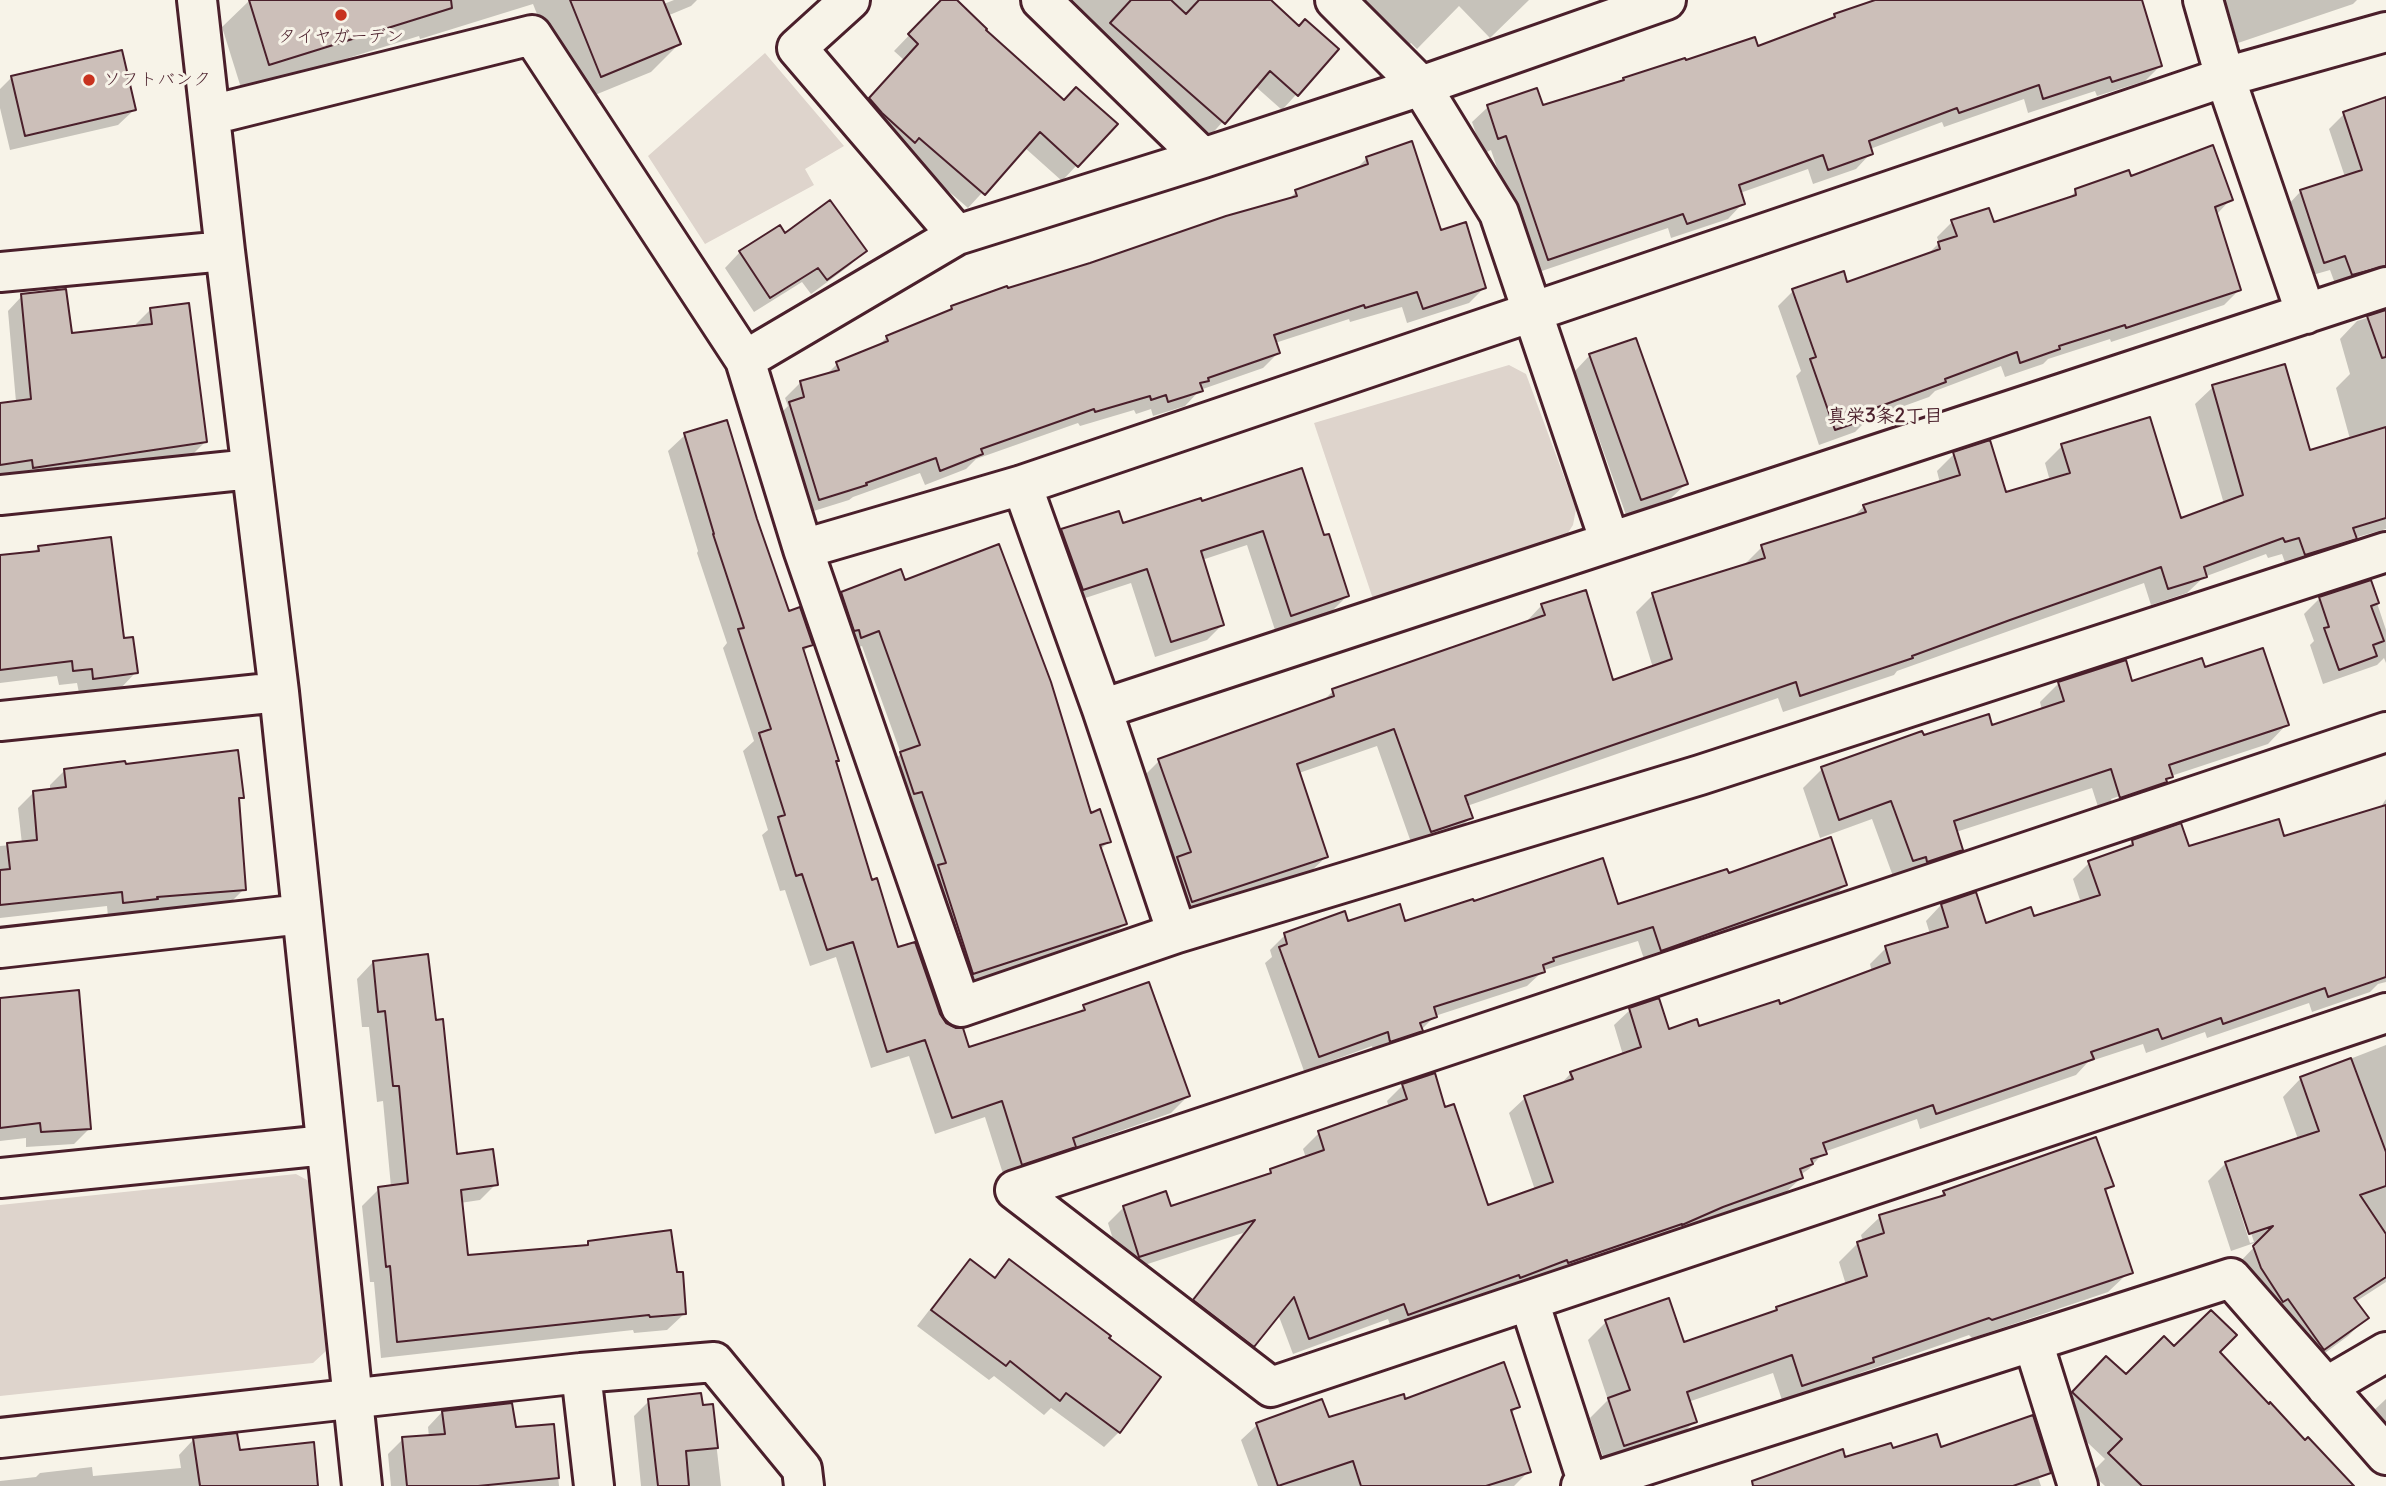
<!DOCTYPE html>
<html>
<head>
<meta charset="utf-8">
<style>
  body { margin:0 }
  canvas { display:block; background:#f7f3e8 }
</style>
</head>
<body>
<canvas width="2386" height="1486"></canvas>
<script>
const ctx = document.querySelector('canvas').getContext('2d');
ctx.lineJoin = 'round';
function fill(path, color) { ctx.fillStyle = color; ctx.fill(path, 'evenodd'); }
function trace(path, color, width, dash) { ctx.strokeStyle = color; ctx.lineWidth = width; ctx.lineCap = dash ? 'butt' : 'round'; ctx.setLineDash(dash || []); ctx.stroke(path); }
function drawText(font, color, halo, rows, align = 'center') {
  ctx.font = font + ' Delius,"Klee One",sans-serif'; ctx.lineWidth = 6; ctx.setLineDash([]); ctx.textBaseline = 'middle'; ctx.strokeStyle = halo; ctx.fillStyle = color; for (const [text, x, y, turn = 0] of rows) {
    ctx.save(); ctx.translate(x, y); ctx.rotate((+turn || 0) * Math.PI / 180); ctx.textAlign = isNaN(turn) ? turn : align; if (halo) ctx.strokeText(text, 0, 0); ctx.fillText(text, 0, 0); ctx.restore();
  }
}
const green = new Path2D(`
  M765,53l79,93 -39,23 9,16 -109,59 -57,-88z
  M1509,365l17,9 50,135 -3,16 -11,17 -189,57 -59,-176z
  M296,1174l22,12 8,165 -13,12 -313,33v-191z`);
const shadow = new Path2D(`
  M250,0h414l-9,4 1,3 18,-7h23l-6,6 -24,10 12,28 -28,28 -78,32 -40,-100 -113,35 -1,-3 -177,55 -20,-64z
  M943,0h12l28,30 81,71 51,23 -53,57 -38,-34 -56,61 -65,-56 -48,-37 49,-55 -10,-9z
  M1047,0h221l31,28 38,22 -55,60 -27,-24 -47,52z
  M1359,0h170l-39,38 -31,-32 -42,43 -6,-6 -4,4z
  M1880,0h244l36,66 -15,15 -48,15 -2,-5 -67,22 -4,-14 -80,28 -2,-5 -72,27 1,4 -15,16 -43,15 -5,-15 -68,24 3,10 -15,16 -57,19 -3,-10 -135,46 -42,-124 -8,4 -11,-32 16,-15 48,-17 6,17 143,-45 72,-14 72,-27 6,-6z
  M2225,0h132l-4,4 -115,39z
  M12,77l122,33 -16,15 -108,25 -10,-42v-19z
  M2386,99v173l-49,17 -7,-19 -21,6 -22,-70 14,-15 44,-14 -16,-48 15,-15z
  M1367,158l73,75 44,55 -15,15 -62,20 -5,-16 -52,15 -1,-3 -74,24 3,10 -15,15 -63,22 -15,16 -32,10 -2,-7 -15,5 -2,-4 -54,16 -2,-3 -102,36 -10,10 -41,16 -5,-12 -67,24 -4,3 -45,14 -29,-95 13,-13 -3,-8 15,-15 26,-8 11,-11 40,-17 10,-10 58,-23 7,-7 336,-107 8,-8 58,-21z
  M2130,179l101,20 -15,16 23,75 -15,15 -113,37 -1,-3 -62,20 -5,5 -38,13 -4,-11 -66,25 -6,6 -61,22 -13,13 -36,13 -23,-69 5,-5 -23,-65 15,-15 53,-7 81,-29 12,-12 -2,-6 15,-15 41,2 74,-24 9,-9z
  M785,235l80,16 -16,15 -38,28 -9,-12 -48,30 -29,-44 15,-16z
  M22,296l49,38 66,-6 -1,-4 15,-15 54,133 -14,14 -191,20v-72l16,-2 -8,-91z
  M2386,312v217l-32,9 -17,17 -49,16 -6,-17 -14,4 -2,-4 -62,23 -17,16 -36,12 -7,-22 -152,54 -95,34 -3,4 -111,37 -5,-14 -311,108 4,11 -17,17 -41,14 -36,-102 -78,27 27,84 -18,17 -134,44 -32,-140 17,-17 163,-59 11,-11 192,-68 17,-18 70,77 41,-14 -17,-56 17,-17 93,-29 -1,-2 17,-17 90,-29 12,-12 76,-23 -3,-12 17,-17 51,41 45,-14 -5,-18 17,-17 118,74 44,-16 -29,-100 18,-17 96,65 41,-13 -14,-51 14,-14 -10,-35 17,-18z
  M1590,355l96,129 -16,15 -44,16 -51,-144z
  M685,435l70,85 33,94 23,30 -9,9 69,229 26,67 42,66 29,34 108,-34 8,-8 104,89 -17,17 -99,35 -15,15 -52,17 -20,-63 -50,17 -26,-78 -38,12 -35,-111 -26,9 -25,-76 -5,1 -18,-56 6,-5 -25,-79 11,-10 -31,-93 4,-5 -30,-90 1,-2 -30,-100z
  M1201,503l122,35 24,58 -15,15 -57,19 -28,-85 -45,15 20,65 -15,15 -52,17 -24,-74 -64,21 -20,-58 15,-15 60,-6z
  M39,547l83,93 14,32 -15,16 -42,5 -2,-10 -18,2 -2,-9 -57,7v-126l33,-4z
  M904,582l205,259 -9,9 25,73 -17,17 -152,50 -72,-220 17,-16 -39,-108 -17,7 -20,-43 17,-17z
  M2370,582l16,48v33l-2,-5 -7,7 -54,19 -13,-39 4,-4 -10,-27 16,-16z
  M2204,669l83,55 -19,20 -97,32 -19,20 -51,20 -9,-28 -136,44 5,18 -20,19 -47,10 -22,-60 -52,19 -17,-50 19,-19 101,-32 68,-10 51,-17 -2,-8 19,-19h72zM2151,785v4l-39,13 -1,-3z
  M65,770l177,27 -4,4 6,88 -15,15 -86,7 -2,3 -33,3 -1,-11 -107,12v-72l22,-2 -4,-36 15,-15 17,-2v-6z
  M2386,799v183l-8,2 -8,8 -58,20 -3,-9 -102,35 -2,-6 -59,21 -3,-9 -55,18 -12,13 -156,54 -3,-10 -93,33 -15,17 -9,6 1,3 -16,15 -393,137 -4,-11 -95,35 -15,-40 -25,31 -16,16 -58,-45 64,-83 -120,39 -15,-49 16,-16 46,1 94,-31 7,-6 35,-13 -3,-9 16,-16 70,-26 -2,-6 16,-16 41,24 43,98 48,-17 -26,-77 16,-15 34,-12 12,-13 52,-18 -9,-30 16,-15 38,21 30,-3 81,-22 93,-34 -2,-8 16,-16 44,-14 -4,-13 15,-16 44,20 48,-7 48,-15 -8,-24 16,-16 35,-13 9,-9 55,7 95,-10 97,-30z
  M1728,876l117,9 -15,15 -184,65 -8,-24 -94,29 -17,16 -92,30 -30,30 -30,10 -3,-10 -68,25 -39,-108 7,-6 -2,-7 15,-15 62,-12h57l213,-17z
  M373,962l83,194 40,28 -16,16 -20,3 6,54 118,-10 5,-4 95,71 -17,16 -33,3 -1,-3 -252,28 -7,-76h-4l-8,-76 17,-17 12,-2 -8,-86 -6,1 -8,-75h-7l-5,-48z
  M0,1012l89,117 -15,15 -48,3v-9l-26,3z
  M2386,1045v237l-31,20 11,16 -18,18 -42,31 -70,-101 24,-25 -29,10 -23,-70 18,-18 72,-24 -15,-42 18,-19zM2227,1171h4l23,71 -4,1z
  M2112,1185l-7,7 22,82 -19,18 -136,46 -3,-3 -109,38 -6,7 -71,23 -10,-30 -85,29 7,19 -19,19 -71,23 -15,-45 18,-18 -20,-60 18,-18 77,22 89,-31 5,-5 69,-23 -7,-23 18,-18 6,-2 -2,-7 19,-18 57,-18 7,-7z
  M970,1261l23,18 17,-17 97,77 12,93 -15,15 -53,-39 -7,7 -50,-39 -5,4 -72,-54 38,-49z
  M2174,1349l44,3 87,91 46,43h-246l-14,-13 14,-14 -50,-47 33,-36h38z
  M2386,1399v44l-17,-28z
  M649,1401l52,6 11,-1 9,80h-80l-7,-70z
  M1518,1406l-7,8 18,57 -15,15h-256l-17,-46 16,-15z
  M442,1412l73,17 38,-3 6,60h-168l-3,-32 15,-15 26,-2 -1,-10z
  M2019,1422l22,64h-251l54,-26 48,-10 48,-1z
  M193,1440l45,11 79,35h-317v-5l36,-4 4,-4 52,-6 1,9 88,-8 -2,-13z`);
const building = new Path2D(`
  M249,0h202l1,8 -183,57z
  M570,0h93l18,44 -80,33z
  M941,0h16l30,29 -1,1 78,70 12,-13 42,37 -40,43 -38,-35 -55,63 -66,-57 -4,5 -33,-30 -13,-15 49,-54 -10,-10z
  M1131,0h40l15,14 13,-14h72l28,26 6,-7 34,30 -41,47 -28,-25 -45,53 -115,-101z
  M1875,0h267l20,66 -50,16 -2,-5 -67,22 -4,-14 -80,28 -2,-5 -88,33 4,13 -45,16 -5,-15 -84,30 6,19 -58,20 -4,-10 -135,46 -42,-124 -8,3 -11,-34 50,-17 6,17 81,-25 -1,-2 62,-20 1,2 69,-23 3,9 77,-29 -1,-3z
  M122,50l14,60 -111,26 -14,-60z
  M2386,97v169l-34,9 -7,-19 -21,7 -24,-73 62,-20 -19,-58z
  M1412,141l29,89 25,-8 20,66 -63,21 -6,-17 -52,16 -1,-3 -90,30 6,18 -72,25 1,3 -9,2 3,8 -35,11 -2,-7 -15,5 -1,-4 -55,16 -1,-3 -113,40 2,5 -43,17 -4,-13 -70,25 1,2 -48,15 -30,-98 15,-5 -4,-16 39,-11 -3,-8 52,-21 -2,-5 66,-27 -1,-3 56,-20 1,2 82,-25 136,-47 71,-20 -2,-6 73,-26 -2,-7z
  M2213,145l20,55 -18,7 26,83 -115,38 -1,-3 -66,21 1,3 -40,14 -3,-11 -72,27 1,3 -76,28 3,7 -38,13 -25,-71 6,-2 -24,-68 52,-18 3,11 93,-33 -2,-7 19,-6 -6,-16 38,-12 5,14 82,-27 -1,-6 54,-19 2,6z
  M830,200l37,51 -40,29 -9,-12 -48,30 -31,-47 41,-26 5,8z
  M66,289l6,44 80,-9 -2,-16 39,-5 18,139 -174,26 -1,-8 -32,5v-62l31,-4 -10,-105z
  M2386,310v47l-4,1 -15,-42z
  M1636,338l52,146 -47,16 -52,-146z
  M2285,364l25,86 76,-23v91l-33,10 4,11 -52,16 -6,-17 -14,4 -2,-4 -79,29 3,10 -39,12 -7,-22 -151,53 -98,36 1,2 -113,38 -4,-14 -331,114 8,22 -42,14 -37,-103 -97,35 31,93 -136,45 -15,-45 14,-5 -33,-93 176,-63 -2,-7 213,-74 -4,-11 45,-14 27,90 59,-21 -20,-66 113,-35 -4,-13 105,-33 -3,-7 97,-30 -7,-23 37,-12 16,52 64,-19 -9,-29 89,-27 31,101 62,-23 -31,-110z
  M727,420l30,99 32,92 11,-4 13,38 -10,3 36,113h-3l36,119 5,-2 21,69 17,-5 25,72 6,9 10,5h7l6,19 116,-37 -2,-5 66,-23 41,114 -117,42 3,9 -54,18 -20,-64 -50,17 -27,-78 -38,12 -34,-110 -26,8 -25,-76 -6,2 -18,-59 7,-2 -26,-82 12,-4 -33,-100 6,-1 -31,-94h1l-30,-101z
  M1302,468l22,67 5,-1 20,62 -58,20 -28,-85 -62,20 23,74 -53,17 -24,-73 -64,21 -22,-61 58,-18 4,12 78,-25 1,3z
  M111,537l13,101 9,-1 5,36 -45,6 -1,-10 -19,2 -1,-10 -72,9v-115l39,-4 -1,-5z
  M999,544l52,138 40,131 9,-4 11,33 -11,3 27,79 -154,50 -35,-109 8,-2 -24,-71 -8,2 -14,-42 20,-7 -41,-114 -18,7 -2,-8 -5,1 -13,-39 60,-23 4,11z
  M2371,580l8,23 -8,3 13,35 -11,4 4,11 -38,14 -15,-42 5,-1 -10,-30z
  M2263,648l26,77 -120,40 4,12 -7,2 1,3 -47,16 -9,-29 -157,52 9,29 -36,12 -1,-5 -13,4 -22,-60 -52,19 -18,-53 101,-36 2,4 65,-21 3,11 72,-24 -6,-19 68,-22 6,21 70,-23 3,9z
  M238,750l6,48h-5l7,92 -89,7 1,2 -35,4 -1,-11 -122,13v-35l10,-1 -3,-26 30,-3 -4,-49 33,-4 -2,-18 61,-8 1,3z
  M2386,805v172l-58,20 -3,-9 -102,36 -2,-6 -59,21 -4,-10 -67,23 3,7 -158,55 -3,-9 -110,38 4,11 -16,5 2,5 -13,5 3,9 -80,29 -41,18v-1l-114,39 -1,-3 -47,18 -1,-3 -111,40 -4,-11 -95,35 -15,-42 -40,50 -61,-47 62,-80 -116,37 -16,-51 43,-15 5,15 100,-33 -1,-4 54,-19 -6,-19 89,-32 -5,-15 33,-11 10,34 9,-3 34,101 65,-23 -29,-86 49,-17 -3,-7 71,-25 -12,-39 30,-10 10,31 28,-10 2,7 80,-26 1,4 110,-41 -5,-17 63,-19 -7,-23 35,-12 10,31 45,-16 3,9 66,-21 -12,-34 45,-16 -1,-5 49,-17 8,23 90,-27 5,17z
  M1831,837l16,48 -186,66 -8,-24 -100,31 1,3 -11,4 2,7 -111,35 3,10 -17,6 3,8 -33,11 -2,-10 -69,25 -40,-110 8,-3 -3,-11 61,-22 3,10 52,-17 5,17 68,-22 1,2 129,-43 15,46 109,-35 2,4z
  M428,954l8,66 7,-1 14,135 36,-5 5,36 -37,5 7,65 120,-10v-4l83,-11 6,42h6l3,42 -36,3 -1,-2 -252,27 -7,-76 -4,1 -8,-80 30,-4 -9,-97h-6l-8,-75 -7,1 -5,-51z
  M79,990l12,139 -50,3 -1,-9 -40,5v-130z
  M2351,1058l35,94v34l-26,9 26,39v43l-32,21 15,20 -45,32 -36,-51 -5,3 -22,-34 -8,-22 20,-20 -24,8 -24,-72 94,-31 -19,-54z
  M2096,1137l18,49 -9,3 28,84 -141,47 -3,-2 -116,40 1,4 -72,24 -10,-31 -105,37 10,30 -73,24 -16,-48 22,-8 -25,-70 64,-22 15,44 93,-32 -1,-3 91,-31 -10,-34 27,-9 -5,-18 66,-20 -2,-4z
  M970,1259l25,19 14,-19 102,77 -2,2 52,39 -41,56 -54,-40 -6,8 -50,-40 -4,5 -75,-56z
  M2211,1310l26,25 -17,17 49,52 1,-2 35,38 3,-3 46,49h-212l-34,-33 14,-14 -50,-47 34,-36 20,18 38,-38 10,10z
  M1504,1362l16,45 -9,3 20,62 -45,14h-125l-8,-25 -75,25 -22,-63 66,-24 7,18 75,-23 1,5z
  M701,1393l2,12 10,-1 5,44 -32,3 3,35h-31l-10,-87z
  M512,1403l4,24 38,-3 5,54 -81,8h-71l-5,-49 43,-3 -3,-23z
  M2033,1415l18,58 -38,13h-260l-1,-5 91,-32 2,8 46,-14 2,5 44,-14 4,13z
  M237,1433l3,17 74,-8 4,44h-118l-7,-48z`);
const minor = new Path2D(`
  M197,0l28,251 54,441 83,794
  M850,0l-53,48 160,187
  M1041,0l162,158
  M1335,0l86,86 78,127 111,329
  M2203,0l22,77 81,237
  M211,115l321,-80 213,325 58,189 219,-64 1203,-408 161,-45
  M0,272l225,-21
  M745,360l212,-125 246,-77 218,-72 245,-86
  M1022,485l80,224 75,224
  M0,495l251,-26
  M803,549l158,458 216,-74 523,-158 686,-223
  M1102,709l1284,-422
  M0,721l279,-29
  M0,948l302,-34
  M0,1178l326,-33
  M1015,1190l256,197 1115,-374
  M1015,1190l1371,-458
  M1529,1301l59,183
  M2033,1342l45,144
  M581,1373l13,113
  M2326,1387l60,-35
  M0,1438l581,-65 133,-11 88,107 2,17
  M1581,1486l650,-208 155,177`);
const markers = [
  [341,15,7,"#c8321e"],
  [89,80,7,"#c8321e"]
];
const poiNames = [
  ["タイヤガーデン",341,37],
  ["ソフトバンク",103,80,"left"]
];
const neighbourhoodNames = [
  ["真栄3条2丁目",1885,417]
];
fill(green, '#ded4cc');
fill(shadow, '#0003');
fill(building, '#ccbfb9');
trace(building, '#4a1f2b', 2);
trace(minor, '#4a1f2b', 44);
trace(minor, '#f7f3e8', 38);
for (const [x, y, r, color] of markers) { const dot = new Path2D(); dot.arc(x, y, r, 0, 2 * Math.PI); ctx.fillStyle = color; ctx.fill(dot); trace(dot, '#f7f3e8', 2.5); }
drawText('18px', '#4a1f2b', '#f7f3e8', poiNames);
drawText('bold 19px', '#4a1f2b', '#f7f3e8', neighbourhoodNames);
</script>
</body>
</html>
